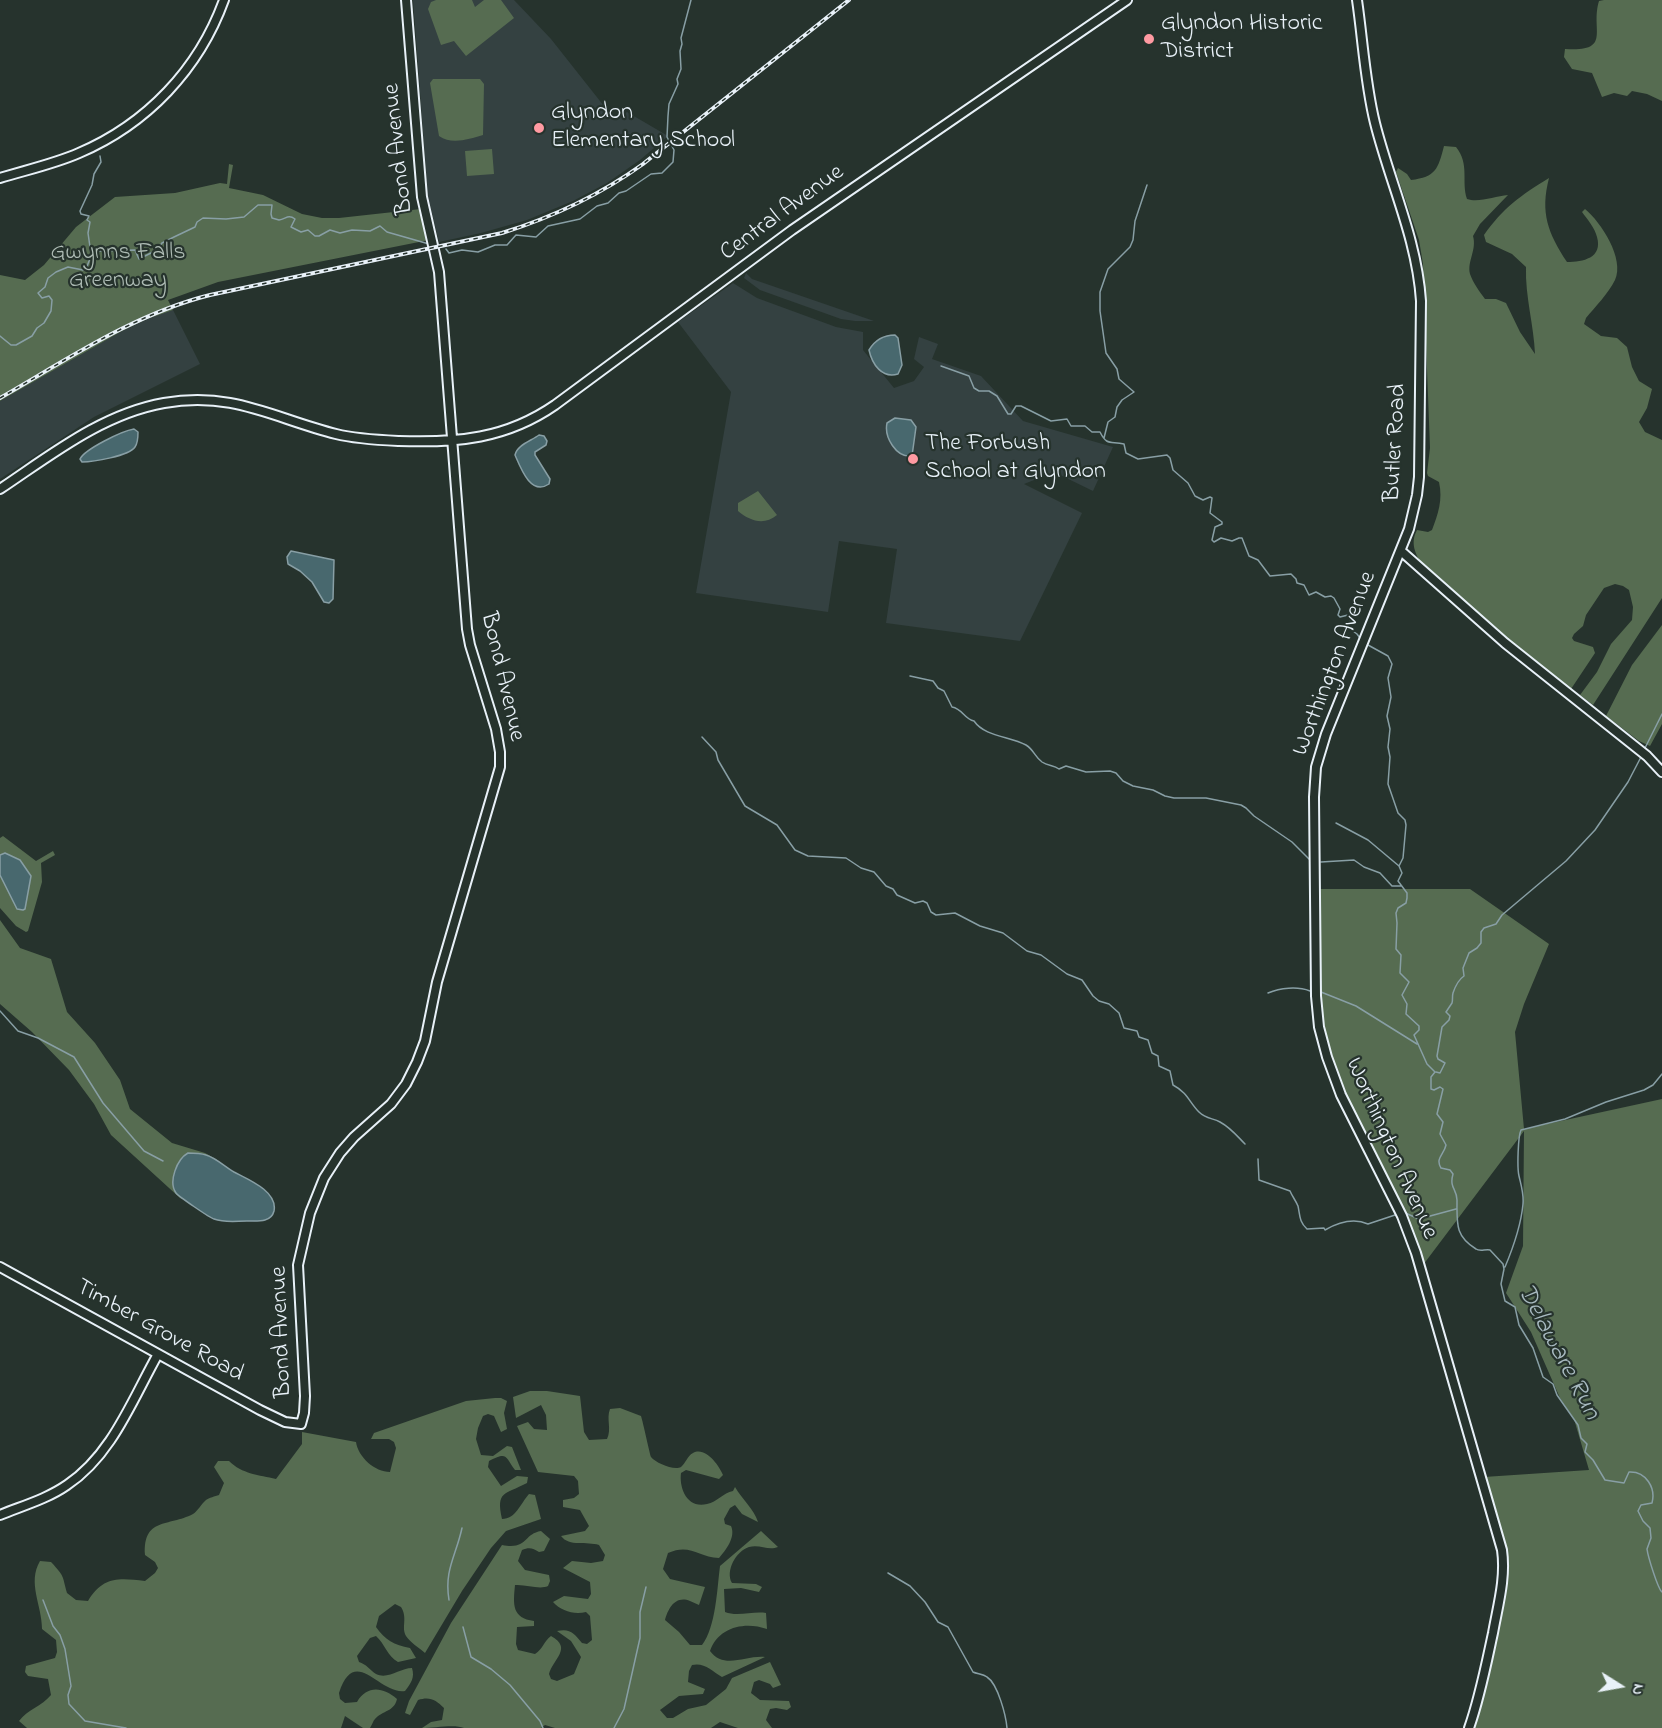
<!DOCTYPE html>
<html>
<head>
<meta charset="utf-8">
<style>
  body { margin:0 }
  #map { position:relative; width:1662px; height:1728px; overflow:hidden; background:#26332d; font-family:"Indie Flower",sans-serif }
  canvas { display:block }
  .north { position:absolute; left:1590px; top:1656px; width:60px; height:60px; -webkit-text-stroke:4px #26332d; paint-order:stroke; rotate:101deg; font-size:16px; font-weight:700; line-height:24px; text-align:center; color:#e8f1f8 }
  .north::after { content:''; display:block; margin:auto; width:21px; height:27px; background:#e8f1f8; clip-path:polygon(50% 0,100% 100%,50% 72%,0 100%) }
</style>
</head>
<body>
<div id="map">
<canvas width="1662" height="1728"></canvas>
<div class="north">N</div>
</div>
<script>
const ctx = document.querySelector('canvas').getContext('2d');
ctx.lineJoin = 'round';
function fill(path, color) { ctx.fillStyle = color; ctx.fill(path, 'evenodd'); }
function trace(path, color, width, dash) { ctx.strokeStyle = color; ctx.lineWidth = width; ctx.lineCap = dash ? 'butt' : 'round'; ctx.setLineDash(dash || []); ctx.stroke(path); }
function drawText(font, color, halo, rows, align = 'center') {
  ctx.font = font + ' "Indie Flower",sans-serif'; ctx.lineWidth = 4.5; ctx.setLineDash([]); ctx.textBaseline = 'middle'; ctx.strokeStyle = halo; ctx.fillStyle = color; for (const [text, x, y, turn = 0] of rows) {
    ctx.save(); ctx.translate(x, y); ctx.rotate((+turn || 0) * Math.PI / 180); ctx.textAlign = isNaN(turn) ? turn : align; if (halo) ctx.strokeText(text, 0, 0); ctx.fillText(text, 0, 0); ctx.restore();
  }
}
const built = new Path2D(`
  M413,0h101l37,39 64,81 12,-8 41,24 -28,24 -33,23 -34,18 -46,19 -46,13 -42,9 -11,-45z
  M746,273l6,6 122,42h-19l-14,-2 -81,-29 -16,-12z
  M733,283l24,15 79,29 27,5v18l31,38 20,-7 10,-14 -10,-8 5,-22 19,7 -6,15 49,17 42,45 90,26 -20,44 -39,-19 -30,12 58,29 -62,128 -134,-18 11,-74 -58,-8 -11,71 -132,-19 35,-201 -53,-70z
  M173,310l27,54 -106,53 -94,62v-78l122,-70 37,-17z`);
const green = new Path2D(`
  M436,0h36l3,7 9,-7h17l13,18 -48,38 -12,-15 -13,4 -13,-36 3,-7z
  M1604,0h58v101l-15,-7 -15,-3 -5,5 -13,-3 -12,4 -10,-24 -20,-4 -8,-12 1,-8c48,3 25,-19 34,-48z
  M433,79h47l4,5 -1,51c-14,4 -31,10 -44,1l-9,-53z
  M1444,146l12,1c14,17 5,35 11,52 12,4 28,-3 41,-4l-28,29 -7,12c4,14 -6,25 -3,38 3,9 10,18 15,25h11l10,4 14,29 15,22c-1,-28 -10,-58 -9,-87l-14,-13 -26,-12 -2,-7c19,-27 37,-40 65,-57 -9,35 -1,55 18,84 16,0 36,-4 30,-25 -2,-9 -10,-18 -15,-25l3,-3c16,13 40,50 30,71 -7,14 -20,27 -29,38l-2,6 17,12 16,2 10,9 5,20 7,14 13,8 -5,19 -8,14 6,10 17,8v158l-69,107 -13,-10 17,-23 14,-28 21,-24 1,-13 -4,-17 -6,-4 -8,-2 -11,4 -18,27 -3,11 -9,8 -2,4 2,3 19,6 2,6 -24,36 -70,-55 -78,-68c-8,-12 -13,-23 -6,-36l11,2 4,-2c6,-16 11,-30 7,-48l-11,-6 -1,-3 3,-25 -7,-184 -4,-24 -23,-68 2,-4 9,6 4,6c25,-3 27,-11 33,-34z
  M492,149l2,25 -27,2 -2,-25z
  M229,164l4,1 -4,23 34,7 39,19 20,4h17l82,-9 8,31 -211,42 -50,18 5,10 -26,9 -25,12 -122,70v-126l25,5 19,-15 32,-38 39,-30 60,-4 45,-10 7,1z
  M758,491l19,24c-13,11 -27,6 -39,-4v-8z
  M1662,625v99l-12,22 -11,-5 -33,-25 26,-51z
  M3,836l33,25 17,-10 2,4 -14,8 1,19 -14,49 -2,1 -10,-6 -16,-18v-70z
  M1317,889h153l79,55 -25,60 -9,28 9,97 138,-30v629h-194l36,-158 -20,-93 105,-7 -15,-51 -14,-21 -29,-66 -25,-39 17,-47 1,-115 -101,134 -89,-194 -12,-47 -2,-18z
  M0,920l20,28 31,11 16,53 28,31 25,37 10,29 42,34 33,10 11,6 9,9 -18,40 -27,-10 -69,-63 -17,-31 -25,-34 -37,-38 -32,-28z
  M530,1391h17l33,5 4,36 5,8 18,-1c5,-10 -1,-20 3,-30l10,-1 21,8c2,6 9,39 10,41 5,6 23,14 30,10 5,-4 6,-11 12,-14 12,-7 26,12 30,22l-4,4 -33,-9 -5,3c-2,15 6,36 26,31 10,-2 16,-11 26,-13l2,-4c7,12 19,22 23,35l-16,-8 -7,-9 -5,3 -6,11 1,5 6,2c5,11 -5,24 -12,32 -21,-1 -29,-15 -51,-5l-5,16 7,10 35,8 -6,18c-3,-1 -6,-3 -9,-4 -15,-6 -22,8 -25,19l14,12 11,13h12c14,-18 15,-56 18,-79l41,-35 17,16c-10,4 -18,-3 -29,0 -13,4 -24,24 -17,36l24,1 6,3 -3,5 -18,-4 -17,1 1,23c12,5 28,-1 41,1l1,16c-22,-8 -49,-2 -57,22 14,19 36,4 55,6l-43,20c-10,-6 -18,-15 -30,-12l-3,6 -1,11 17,7 -2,5 -24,2 -19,14 7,8h6l15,-9 18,-4 20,-16 6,-11 38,-16 11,23 -8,3 -3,-4 -11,-4 -5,2 -3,11 9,7 29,1 2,6 -4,3 -11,-2 -6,1 -4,11 6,8h-34l-18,-6 -9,6h-156l-10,-3 -4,3h-77c-9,-4 -30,0 -42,0l9,-6 11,-2 2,-12c-8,-8 -14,-12 -26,-8l-8,15 -5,-2 4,-12 42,-78 51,-78c26,5 21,-11 39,-14l9,8 -6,12 -5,1c-6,-4 -10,-5 -17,-2l-4,11 7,9 24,5 1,6 -2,5c-9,4 -22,-2 -33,-1 -2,20 -3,33 19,36v5l-17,1 -1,17 2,6 17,4c8,-5 9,-13 16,-18 22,12 2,23 -2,38l2,5 6,2 17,-7 7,-17 -10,-16 -14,-10c13,-3 17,2 25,12l5,1 5,-4 -2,-24 -4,-4c-12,3 -25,-1 -33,-10l11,-6 24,3 3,-5 -1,-12 -27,-14 9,-7 19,2 12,-2 2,-6 -6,-10c-12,-4 -30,2 -38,-9l24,-5 4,-5 -9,-16 -17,-3v-7l11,-2 5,-4 -1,-13 -4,-5 -36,-4 -21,-46 11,-4 6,7 13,1 -1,-15 -5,-10 -25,13 -3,-21z
  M495,1398h6l6,3 -3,12 3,16 -6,3 -7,-16 -6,-2 -5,2 -5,12 -2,11 5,16 12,1 14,-10 5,1 9,23h-6c-10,-13 -7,-19 -26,-9l-1,6 13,19 16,-10 11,1 -1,6c-23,12 -31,8 -25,36 14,0 18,-15 27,-25l6,1 6,24 -35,12 -15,17 -29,43 -37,62c-6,-5 -15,-11 -19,-17 -5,-9 2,-18 -5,-29l-6,-3 -16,12 -3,11c9,13 18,18 34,21l6,10 -18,4c-11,-6 -13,-18 -22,-26l-6,2 -13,18 2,6c7,2 11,8 17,12 12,6 24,-6 36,-6 3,10 -1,15 -7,23 -26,4 -50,-47 -66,2l1,6 5,4 12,-1c10,-17 26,-15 40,-3 -3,13 -14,11 -22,20 -2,2 -3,6 -5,9h-7l-18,-12 -4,12h-314l-8,-7c8,-11 23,-15 32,-26l-3,-16 -20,-3 -3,-4 1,-6 29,-8 2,-6 -1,-12 -14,-11c0,-24 -15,-46 -2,-68l11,1c14,15 11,13 16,31l9,7 12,1c15,-25 31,-23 57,-20l10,-8 3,-5 -3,-6 -10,-7c-2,-38 23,-28 48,-41 5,-3 8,-10 13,-14 3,-2 9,-4 13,-5l5,-12 -10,-16 4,-6h11c13,13 30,14 47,18l26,-35v-12l54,10c2,15 19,30 34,30l6,-24 -2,-6 -5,-3h-18l3,-6 92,-32z`);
const water = new Path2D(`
  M895,335l3,3 4,27 -4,9c-16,5 -26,-10 -29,-24 6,-10 15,-15 26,-15z
  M895,418l16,2 5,7 -4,29c-16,2 -28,-19 -25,-33z
  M134,429l4,3c0,4 0,11 -3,15 -6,9 -42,15 -53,15l-2,-3c5,-10 42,-28 54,-30z
  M539,435l5,1 3,5 -1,4 -11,7v3l15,24 -1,5c-18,12 -28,-15 -34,-29 2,-10 16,-14 24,-20z
  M291,551l43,9 -1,39 -4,4 -5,-1 -12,-20 -12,-11 -12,-7 -1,-7z
  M5,853l15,7 11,16 -6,33 -2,1 -6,-1 -17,-34v-20z
  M188,1153c6,0 12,0 18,2 10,3 18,11 28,17 13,7 44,19 40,39 -3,12 -17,10 -27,10 -11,0 -22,2 -33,-2 -4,-1 -36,-23 -38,-26 -8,-11 1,-34 12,-40z`);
const stream = new Path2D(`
  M446,249l3,4 13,-3 16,2 17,-7h12l9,-10 20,2 12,-11 32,-7 17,-13 11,-3 11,-10 7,-2 25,-17 11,-1 11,-11 1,-12 -7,-13 1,-21 1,-12 9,-20 -1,-5 4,-10 -1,-18 2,-7 -1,-6 10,-38
  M91,254l-3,-21 2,-11 -3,-2 2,-4 -8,-2 -1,-3 12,-26 2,-11 7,-12 -1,-6
  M0,336l11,9h5l16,-9 5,-8 7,-5 7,-12 1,-11 -3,-4 -7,2 -4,-5 7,-6 3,-9 8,-6 12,-5 15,3 3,-1 5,-13 8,-5 36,-1 4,9 18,-9 5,-7 12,-6 21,-10 2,-5 6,-4 23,1 18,-2 14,-12h14l-1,9 1,4 7,2c7,-1 9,-6 16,-1l-4,8 10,5 7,-2 7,6h4l11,-6 10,3 12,-3 18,1 10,-5 7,6 42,12
  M941,366l28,10 5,12 5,3h10l8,5 11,18h3l5,-8h5l30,15 16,-2 4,7h14l7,6h8c7,14 10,9 24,12l2,9 12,6 29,-4 3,3 3,12 15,13 7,13 8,4 7,-3 2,1 -2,15 12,9v2l-7,3 -3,13 2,2 7,-4 11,3 7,-3h3l7,18 9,4 12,16 21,-2 5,5 1,4 7,2 5,10 7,-3 9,5 6,-1 3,2 6,11 -2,6 2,2 8,-2 2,2v12l7,5 3,4
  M1104,438l4,-16 7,-5 2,-10 5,-7 12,-8 -15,-13 -2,-10 -11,-16 -6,-42v-19l8,-23 22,-22 3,-7 2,-19 12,-36
  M1368,645l20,11 4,8 -4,14 3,19 -4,19 3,13 -2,18 2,10 -2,27 10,29 7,7 1,5 -3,33 -4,8 3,7 -4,8 9,12v5l-1,5 -8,5 -2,5 1,10 -1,26 5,6 -1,18 9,9 -7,13 5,9 -1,10 13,12v4l-5,5 13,29 8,8 -4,5v12l3,1 6,-3 3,2 -6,25 6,8 -3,12 6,11c-2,10 -11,13 -5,23l9,2 3,4c-4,14 4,15 4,26 0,24 -2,36 19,49 4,3 9,0 14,1l13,14 1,5 -3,15 4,17 10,6 4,18 14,23 10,29 10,7 4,11 21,30 3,13 6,6 -2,8 8,8 12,20 19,3 5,-11c17,-1 27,16 23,31l-11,2 -3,6 5,10 7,7 1,10 -4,11c1,8 11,40 15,43
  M910,676l23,5 5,7 6,3 8,16c11,2 12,12 22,14 11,16 36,15 52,24 8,5 9,12 16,17 6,4 12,3 17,7l7,-3 20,6 24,-1 6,2 7,8 10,5 20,4 12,6 9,2h32l35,7 5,3 8,8 38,26 17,17
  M702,737l14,15 2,8 27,46 32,19 18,25 13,6 38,2 15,10 13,4 12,14 7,3 4,6 18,8 8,-2 4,2 4,9 5,3 19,-2 25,13 23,7 24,18 14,4 26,19 15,6 11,16 6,5 10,3 10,9 5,15 13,3 2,6 9,3 4,13 6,3 1,10 11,5 3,14c15,8 16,17 26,27 7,7 14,6 21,10 11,6 17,14 25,22
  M1645,748l17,-34
  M1336,823l32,17 31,26
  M1321,862l33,-2 10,7 16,6 12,13h9
  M1321,992l35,14 61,38
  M1268,993c12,-5 29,-7 42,-2
  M0,1011l18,20 20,7 36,19 29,46 41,48 19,10
  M1436,1072l4,1 5,-10 -7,-4 -1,-3 5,-29 7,-7 1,-4 -4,-4c2,-3 4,-6 6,-9 1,-3 0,-7 1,-10 2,-6 5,-13 11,-17l-1,-8 6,-15 8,-5 4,-5v-11l3,-4 12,-4 6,-9 64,-54 29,-31 33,-48 13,-25
  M1258,1159l1,21 31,11c2,5 6,10 8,15 2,9 1,16 9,23l17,-1 1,2c14,-8 29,-12 43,-6l27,-9
  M1403,1212l16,7 37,-10
  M1505,1267c8,-19 16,-42 18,-63 1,-10 -2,-19 -4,-28 -2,-8 -1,-40 2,-46l44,-11 41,-17 38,-12 9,-5 9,-11
  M888,1573l22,13 15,16 13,20 10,5 25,45c4,2 10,2 14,5 11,7 19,39 20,51
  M43,1600l10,26 7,9 5,14 6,37 -3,9 1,9 16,17 41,7
  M449,1600c-5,-30 7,-44 13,-72
  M463,1627l8,30 20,12 19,16 30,36 3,7
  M614,1728l10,-19 16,-71v-26l6,-25`);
const secondary = new Path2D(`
  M1357,0c6,41 8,83 18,123 15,60 42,116 46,178l-2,176 -2,18 -8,34 -83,205 -10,33 -2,30 2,199 3,31 8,30 14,38 61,121 14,37 86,297c4,28 -4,55 -9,83 -7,32 -13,64 -24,95
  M0,178c26,-8 54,-14 79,-25 68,-29 120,-84 145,-153
  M0,489c51,-34 102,-75 164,-86 69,-12 109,15 172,31 20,5 42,6 63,7 58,2 107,-2 156,-36l237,-175 335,-230
  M1401,551l104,92 142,113 15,16
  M0,1267l260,143 25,12 16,2 3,-11 1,-17 -7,-131 12,-52 14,-35 16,-25 14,-16 37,-33 15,-20 11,-22 8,-21 12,-59 63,-215v-15l-4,-23 -26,-84 -3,-16 -28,-357 -17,-75 -16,-197
  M0,1515c22,-9 47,-16 67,-30 45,-30 65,-85 91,-131`);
const rail = new Path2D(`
  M0,398c68,-39 134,-84 210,-103l292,-62c51,-16 98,-38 141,-69l206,-164`);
const markers = [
  [1149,39,6,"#ff9aa2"],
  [539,128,6,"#ff9aa2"],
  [913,459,6,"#ff9aa2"]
];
const poiNames = [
  ["Glyndon Historic",1161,25],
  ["District",1161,53],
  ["Glyndon",551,114],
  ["Elementary School",551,142],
  ["The Forbush",925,445],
  ["School at Glyndon",925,473]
];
const streetNames = [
  ["Bond Avenue",400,149,-96],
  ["Central Avenue",783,214,-36],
  ["Butler Road",1397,443,-87],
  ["Worthington Avenue",1336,664,-69],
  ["Bond Avenue",501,677,77],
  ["Worthington Avenue",1390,1149,66],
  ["Timber Grove Road",159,1332,29],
  ["Bond Avenue",283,1332,-92]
];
const parkNames = [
  ["Gwynns Falls",118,254],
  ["Greenway",118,282]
];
const waterNames = [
  ["Delaware Run",1557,1353,62]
];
fill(built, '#344141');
fill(green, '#566c51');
fill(water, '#48686e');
trace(water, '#889fa5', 1.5);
trace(stream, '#889fa5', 1.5);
trace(secondary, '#e8f1f8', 12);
trace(secondary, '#26332d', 8);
trace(rail, '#e8f1f8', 4);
trace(rail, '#26332d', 1.5, [4.5]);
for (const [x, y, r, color] of markers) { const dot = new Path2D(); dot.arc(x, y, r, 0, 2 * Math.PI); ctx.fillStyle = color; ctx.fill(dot); trace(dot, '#26332d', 2); }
drawText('24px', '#e8f1f8', '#26332d', poiNames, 'left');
drawText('24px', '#e8f1f8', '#26332d', streetNames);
drawText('24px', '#aebcb5', '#26332d', parkNames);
drawText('italic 26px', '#a8bac1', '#26332d', waterNames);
</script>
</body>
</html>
